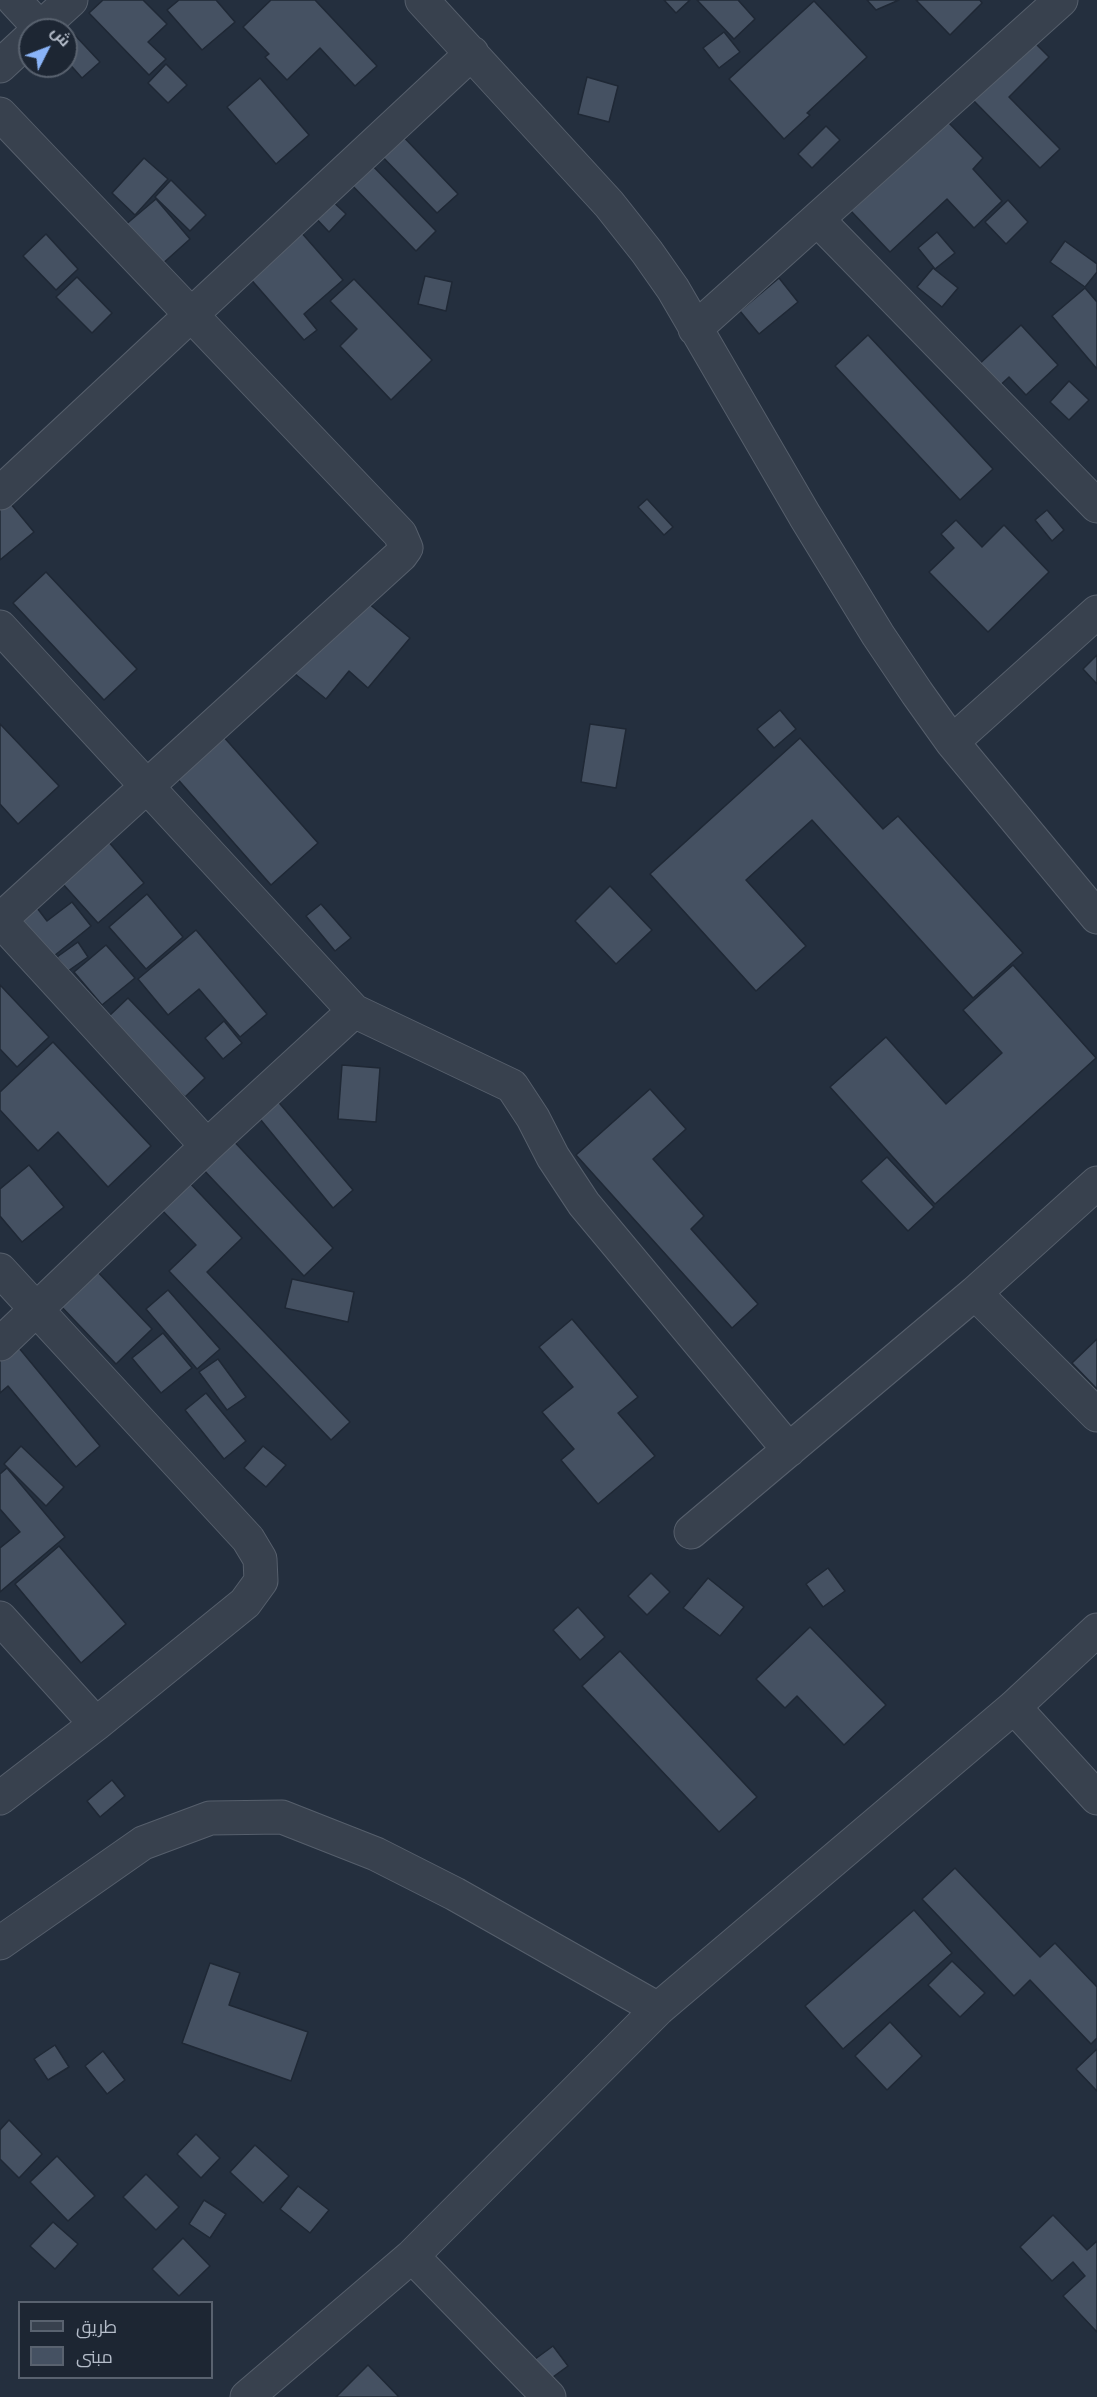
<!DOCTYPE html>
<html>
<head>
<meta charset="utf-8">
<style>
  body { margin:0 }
  #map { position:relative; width:1097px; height:2397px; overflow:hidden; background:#242f3e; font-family:Overpass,Cairo,sans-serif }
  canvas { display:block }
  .legend { position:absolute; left:18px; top:2301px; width:195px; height:78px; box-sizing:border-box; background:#1d2633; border:2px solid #59626f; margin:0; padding:8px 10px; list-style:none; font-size:18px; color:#b4bcc9 }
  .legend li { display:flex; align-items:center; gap:12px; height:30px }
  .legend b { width:30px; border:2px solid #59626f }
  .north { position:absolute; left:18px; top:18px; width:60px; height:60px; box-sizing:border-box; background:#1d2633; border:2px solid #59626f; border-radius:50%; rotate:48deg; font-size:16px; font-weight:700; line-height:24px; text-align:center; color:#b4bcc9 }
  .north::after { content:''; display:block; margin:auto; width:21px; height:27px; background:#8ab4f8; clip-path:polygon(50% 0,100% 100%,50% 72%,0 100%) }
</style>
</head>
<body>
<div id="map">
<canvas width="1097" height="2397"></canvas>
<ul class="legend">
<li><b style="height:8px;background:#38414e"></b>طريق</li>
<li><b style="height:16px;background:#455162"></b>مبنى</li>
</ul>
<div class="north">ش</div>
</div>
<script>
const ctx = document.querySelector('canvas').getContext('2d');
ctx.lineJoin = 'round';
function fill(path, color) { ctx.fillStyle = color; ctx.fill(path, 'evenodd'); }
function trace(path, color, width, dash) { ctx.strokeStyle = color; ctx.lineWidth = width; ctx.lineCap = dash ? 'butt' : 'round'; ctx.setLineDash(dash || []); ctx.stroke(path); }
const building = new Path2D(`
  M103,0h40l24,24 -19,18 18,17 -17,16 -60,-62z
  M179,0h37l19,22 -33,28 -35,-40z
  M271,0h44l62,66 -22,20 -35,-38 -33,32 -22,-23 4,-3 -26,-27z
  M664,0h26l-14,13z
  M697,0h41l17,19 -21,20z
  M867,0h32l-23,10z
  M916,0h64l2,3 -32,32z
  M814,1l53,56 -60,56 3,2 -26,24 -55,-60z
  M71,31l29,31 -18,16 -16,-18v-25z
  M724,32l16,20 -21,16 -16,-20z
  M1033,41l16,16 -40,40 51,52 -20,19 -67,-68z
  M166,64l21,21 -19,18 -20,-20z
  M587,77l31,9 -9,36 -31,-8z
  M260,78l49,57 -33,29 -49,-57z
  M947,121l36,37 -10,11 29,32 -28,27 -27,-29 -57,53 -39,-41z
  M826,126l14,14 -28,28 -14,-14z
  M396,129l62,65 -21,19 -62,-64z
  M144,158l24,21 -33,36 -23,-22z
  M365,158l71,73 -20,20 -71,-73z
  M171,180l35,35 -16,16 -35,-34z
  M327,196l19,18 -17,18 -18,-19z
  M156,199l34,40 -30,27 -36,-40z
  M1008,200l20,22 -22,22 -21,-22z
  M300,231l43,49 -39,34 13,16 -13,10 -56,-64z
  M937,232l18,21 -20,16 -17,-21z
  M46,234l32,35 -22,21 -33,-34z
  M1065,241l32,23v8l-12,15 -35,-25z
  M933,268l25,20 -16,19 -25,-20z
  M425,276l27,6 -6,29 -28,-7z
  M77,277l35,36 -20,20 -36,-36z
  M779,278l19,24 -39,32 -19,-23z
  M354,279l78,81 -41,40 -51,-54 17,-17 -27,-28z
  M1085,288l12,14v67l-45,-53z
  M1021,325l37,40 -32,30 -17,-18 -16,15 -20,-22z
  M868,335l125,134 -33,31 -125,-134z
  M1069,381l20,19 -20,20 -19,-18z
  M5,497l29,35 -34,28v-59z
  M647,499l26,28 -9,8 -26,-28z
  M1047,510l17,20 -12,11 -17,-21z
  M956,520l26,27 22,-22 45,47 -61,60 -59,-60 25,-24 -13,-14z
  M46,572l91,97 -33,31 -91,-97z
  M362,598l48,40 -42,50 -19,-17 -23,28 -42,-34z
  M1097,655v29l-14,-15z
  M780,710l16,19 -22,19 -17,-19z
  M0,724l59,62 -41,38 -18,-20z
  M590,724l36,5 -10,59 -35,-6z
  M214,726l104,117 -47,42 -104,-118z
  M800,738l83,91 15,-13 125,137 -50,45 -161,-178 -66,60 60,66 -50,45 -106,-117z
  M101,833l43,50 -46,40 -44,-49z
  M610,886l42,44 -36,34 -41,-43z
  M147,894l36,43 -37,32 -37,-42z
  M31,900l16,21 25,-19 19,24 -42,34 -36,-47z
  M321,904l30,34 -16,13 -29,-35z
  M196,930l71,84 -27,23 -41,-48 -31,26 -30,-36z
  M78,942l10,15 -20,14 -11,-14z
  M106,945l29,33 -33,27 -28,-33z
  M1013,965l83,93 -161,146 -105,-117 56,-50 60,67 56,-51 -39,-43z
  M0,985l49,52 -32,30 -17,-18z
  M128,998l77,80 -20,19 -77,-80z
  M224,1021l18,22 -19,16 -18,-21z
  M53,1042l98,104 -43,41 -50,-55 -20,19 -38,-41v-18z
  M342,1065l38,3 -4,54 -38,-3z
  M650,1089l36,40 -33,30 51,57 -13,13 67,75 -26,24 -156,-173z
  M275,1098l78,92 -20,18 -77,-94z
  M230,1137l103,111 -29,28 -104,-110z
  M887,1157l47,50 -26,24 -47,-50z
  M29,1165l35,42 -42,35 -22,-26v-27z
  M185,1178l57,60 -35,34 143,150 -19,18 -162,-169 27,-26 -39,-40z
  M93,1267l59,62 -36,35 -59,-62z
  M292,1279l62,13 -6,30 -63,-14z
  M168,1290l52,59 -23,20 -51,-60z
  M572,1319l66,78 -20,16 37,43 -57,48 -37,-44 13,-11 -32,-37 31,-25 -34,-40z
  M163,1333l29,35 -31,25 -29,-35z
  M1097,1339v50l-25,-26z
  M14,1342l86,104 -24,21 -68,-81 -8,7v-39z
  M218,1359l28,38 -19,13 -28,-38z
  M206,1393l40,48 -22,18 -39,-49z
  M21,1446l43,41 -18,19 -42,-42z
  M263,1446l23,19 -20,22 -22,-19z
  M7,1468l58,69 -65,55v-44l20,-16 -20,-23v-35z
  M59,1546l67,78 -45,39 -66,-79z
  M828,1568l17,23 -22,16 -17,-23z
  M651,1573l19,19 -23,23 -19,-19z
  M708,1578l36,29 -24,29 -37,-28z
  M578,1607l27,30 -25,23 -27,-30z
  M810,1627l76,78 -42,40 -47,-49 -12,12 -29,-29z
  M620,1651l137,146 -38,35 -137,-146z
  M112,1780l13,16 -25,21 -13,-16z
  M955,1868l85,89 15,-14 42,44v51l-6,6 -61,-64 -16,16 -92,-97z
  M914,1910l38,43 -109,96 -38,-43z
  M952,1961l33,32 -25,24 -32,-32z
  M210,1963l30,10 -11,32 79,27 -17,49 -109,-38z
  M890,2022l32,34 -35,34 -32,-34z
  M55,2045l14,22 -21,13 -14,-21z
  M1097,2049v42l-21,-22z
  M103,2051l22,29 -18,14 -22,-28z
  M9,2120l33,34 -23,24 -19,-19v-29z
  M196,2134l24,24 -19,20 -24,-24z
  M255,2145l34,31 -26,27 -33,-31z
  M57,2156l38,40 -27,25 -38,-39z
  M146,2174l33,33 -23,23 -33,-33z
  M298,2186l31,24 -19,23 -30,-24z
  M204,2200l22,14 -16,24 -21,-14z
  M1053,2215l34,35 10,-9v91l-34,-36 22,-20 -12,-14 -21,19 -32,-34z
  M53,2222l25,22 -23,25 -25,-23z
  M183,2238l27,28 -31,30 -27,-27z
  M553,2346l15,20 -26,19 -15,-20z
  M368,2365l31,32h-63z`);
const minor = new Path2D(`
  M14,0l26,28
  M422,0l187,204 38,48 26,37 132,227 73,119 39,58 35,49 145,175
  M38,30l33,-30
  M0,66l30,-28
  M0,114l400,420 6,14 -5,7 -401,365
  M818,220l279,286
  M695,329l366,-329
  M0,493l472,-440
  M0,627l354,384 158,75 21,32 20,39 31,47 205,246
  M952,742l145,-130
  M0,920l207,226
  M0,1270l248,269 12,20 1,22 -16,22 -149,121 -96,74
  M975,1293l122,122
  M0,1344l207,-198 147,-135
  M691,1532l284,-239 122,-110
  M0,1618l96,106
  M1014,1707l83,91
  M0,1943l143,-100 67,-25 72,-1 94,37 79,40 203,115
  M412,2256l137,141
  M247,2397l165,-141 246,-247 356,-302 83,-77`);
fill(building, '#455162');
trace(building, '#1f2835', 1.5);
trace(minor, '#565f6c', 35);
trace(minor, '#38414e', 33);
</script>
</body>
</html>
